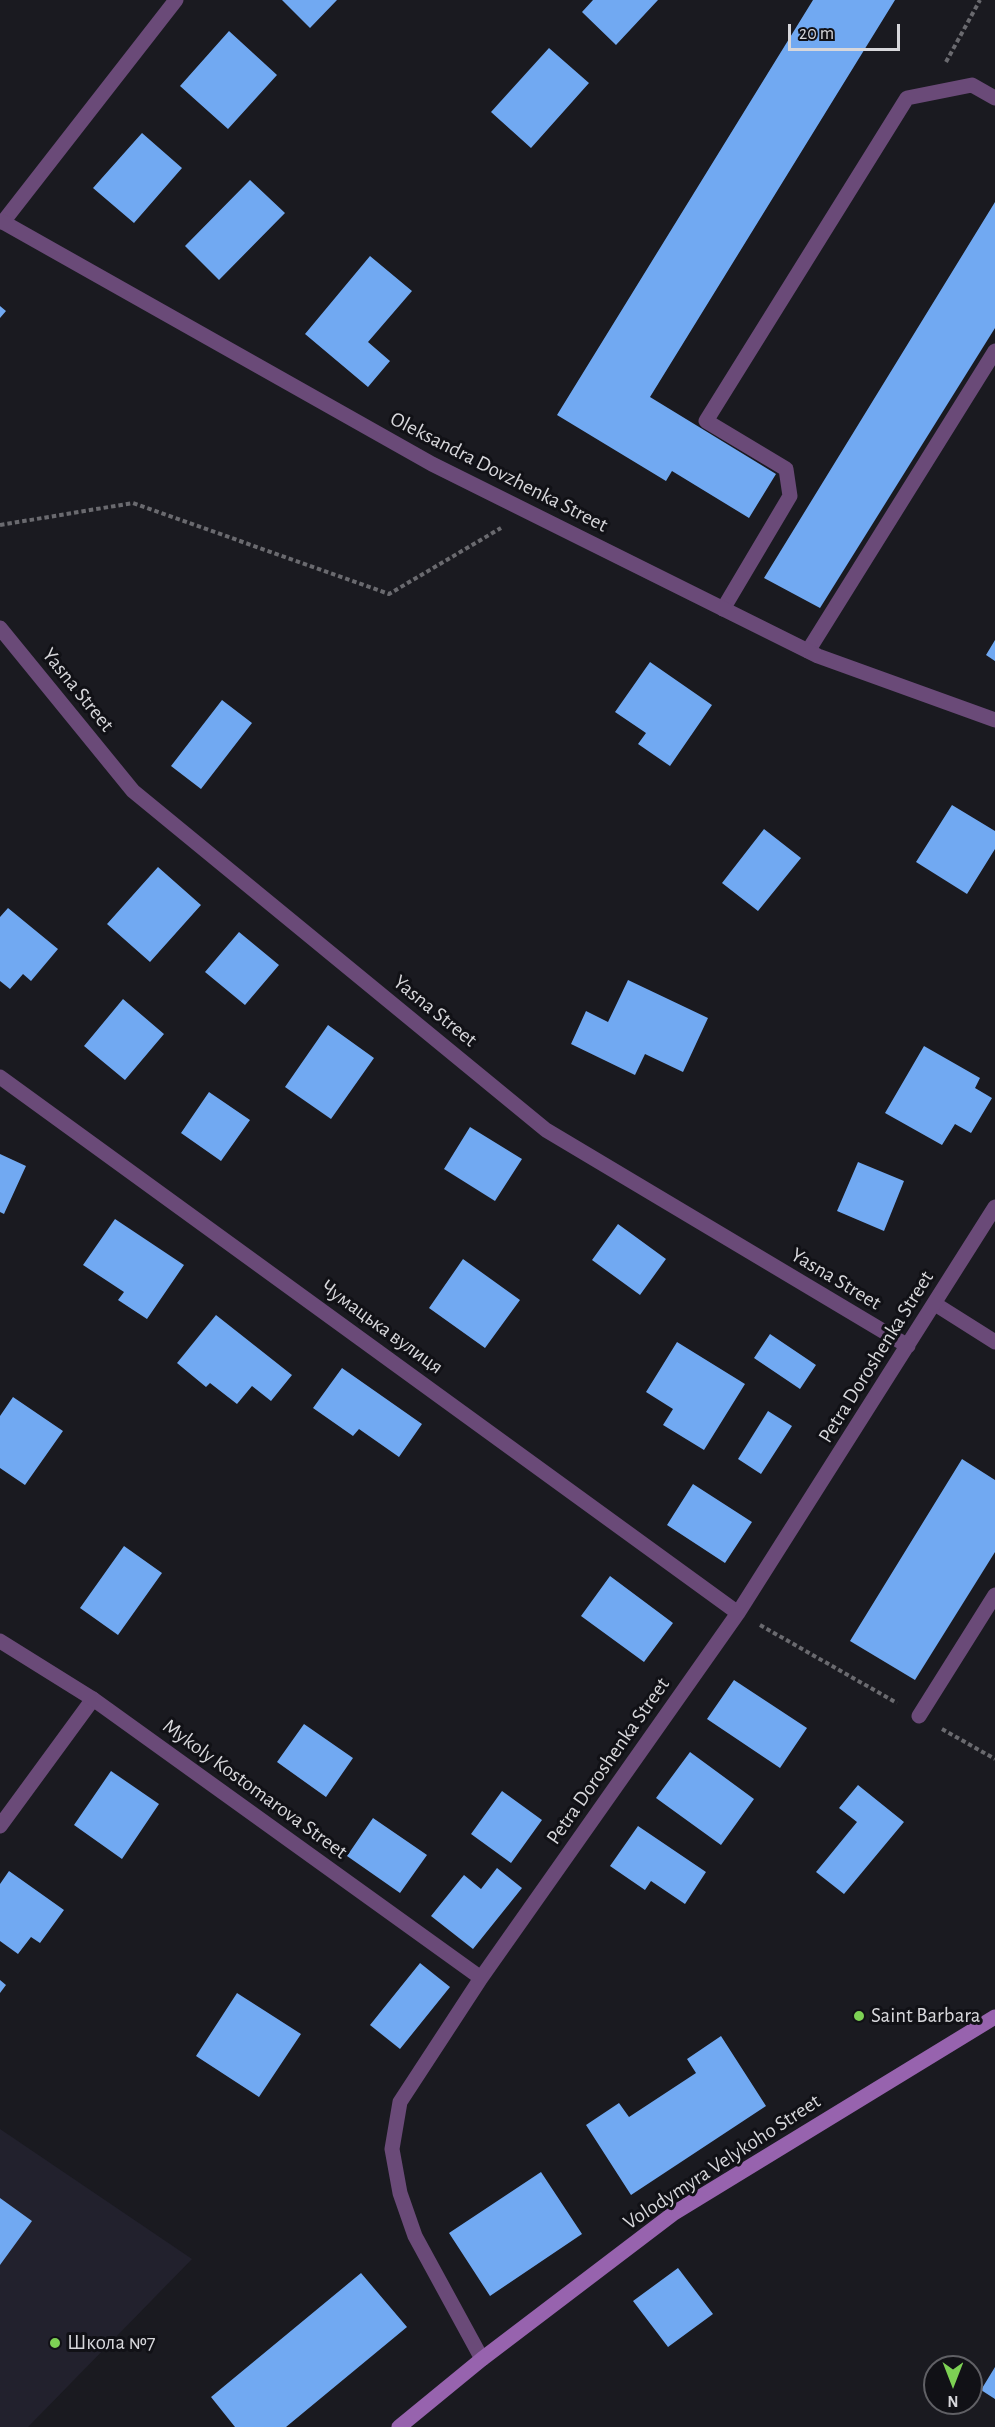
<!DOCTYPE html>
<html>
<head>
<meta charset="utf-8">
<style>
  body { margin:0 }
  #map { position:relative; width:995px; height:2427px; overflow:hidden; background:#1a1a20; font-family:"Alegreya Sans",sans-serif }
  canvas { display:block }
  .north { position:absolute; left:923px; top:2355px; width:60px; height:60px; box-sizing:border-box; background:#111116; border:2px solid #606065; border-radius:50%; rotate:180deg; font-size:16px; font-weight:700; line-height:24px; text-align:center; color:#d7d7db }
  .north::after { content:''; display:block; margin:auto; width:21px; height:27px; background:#7dd154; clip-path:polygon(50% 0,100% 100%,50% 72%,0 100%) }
  .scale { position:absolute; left:788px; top:24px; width:112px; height:27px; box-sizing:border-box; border:3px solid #d7d7db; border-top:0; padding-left:8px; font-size:18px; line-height:21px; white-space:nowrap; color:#d7d7db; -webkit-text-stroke:4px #111116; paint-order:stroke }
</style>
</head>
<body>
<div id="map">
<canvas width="995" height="2427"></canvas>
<div class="north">N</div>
<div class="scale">20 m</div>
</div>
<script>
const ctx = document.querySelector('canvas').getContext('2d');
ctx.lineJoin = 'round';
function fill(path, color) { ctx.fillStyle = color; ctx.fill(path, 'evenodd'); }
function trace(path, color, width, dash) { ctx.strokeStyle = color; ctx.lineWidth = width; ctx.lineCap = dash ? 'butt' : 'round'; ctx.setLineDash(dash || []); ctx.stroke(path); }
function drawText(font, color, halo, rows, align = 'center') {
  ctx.font = font + ' "Alegreya Sans",sans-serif'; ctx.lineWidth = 6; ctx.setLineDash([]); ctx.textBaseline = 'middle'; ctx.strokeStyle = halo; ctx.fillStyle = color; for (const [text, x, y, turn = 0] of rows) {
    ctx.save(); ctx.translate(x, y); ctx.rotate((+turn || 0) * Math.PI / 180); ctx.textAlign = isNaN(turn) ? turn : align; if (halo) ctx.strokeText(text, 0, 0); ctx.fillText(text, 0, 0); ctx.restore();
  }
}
const built = new Path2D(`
  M0,2129l192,130 -164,168h-28z`);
const building = new Path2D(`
  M282,0h55l-27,28z
  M593,0h65l-42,45 -34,-33z
  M813,0h82l-245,397 126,77 -27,44 -77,-47 -6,10 -109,-66z
  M229,31l48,44 -49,54 -48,-43z
  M549,48l40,35 -58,65 -40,-36z
  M142,133l40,35 -48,55 -41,-35z
  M250,180l35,33 -66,67 -34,-34z
  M995,202v126l-175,280 -56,-30z
  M370,256l42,35 -44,51 22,19 -22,26 -63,-53z
  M0,306l6,5 -6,7z
  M995,640v21l-9,-6z
  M650,662l62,43 -42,61 -32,-22 8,-11 -31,-21z
  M222,700l30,23 -51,66 -30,-23z
  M952,805l43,26v18l-28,45 -51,-32z
  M764,829l37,29 -43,53 -36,-28z
  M158,867l43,38 -51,57 -43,-38z
  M8,908l50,41 -27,32 -8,-7 -13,15 -10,-8v-64z
  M239,932l40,33 -34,40 -40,-33z
  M628,980l80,38 -25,54 -38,-18 -10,21 -64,-31 15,-33 22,11z
  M123,999l41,35 -39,46 -41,-34z
  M328,1025l46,33 -43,61 -46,-32z
  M924,1046l56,32 -5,10 17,10 -21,35 -16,-9 -13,21 -57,-32z
  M209,1092l41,28 -29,41 -40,-28z
  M470,1127l52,32 -27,42 -51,-32z
  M0,1154l26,12 -22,48 -4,-2z
  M858,1162l46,19 -20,50 -47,-20z
  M115,1219l69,46 -37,54 -29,-19 6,-8 -41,-27z
  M618,1224l48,35 -26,36 -48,-35z
  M463,1259l57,41 -35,48 -56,-40z
  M216,1315l76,60 -21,26 -19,-15 -15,18 -27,-21 -4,4 -29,-24z
  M770,1334l46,31 -16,24 -46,-31z
  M677,1342l68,42 -41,66 -41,-25 10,-16 -27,-17z
  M342,1368l80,56 -23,33 -40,-28 -6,7 -40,-28z
  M13,1397l50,34 -38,54 -25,-17v-52z
  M768,1411l24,15 -31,48 -23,-15z
  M962,1459l33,21v72l-80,128 -65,-39z
  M693,1484l59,38 -27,41 -58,-38z
  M124,1546l38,27 -44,62 -38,-27z
  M610,1576l63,47 -29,39 -63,-46z
  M734,1680l73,48 -27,40 -73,-49z
  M304,1724l49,34 -27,39 -49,-35z
  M690,1752l64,47 -33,46 -65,-47z
  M111,1771l48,33 -37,55 -48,-34z
  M858,1785l46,37 -60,72 -28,-22 41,-50 -18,-14z
  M502,1791l40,29 -31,43 -40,-29z
  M373,1818l54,37 -27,38 -53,-37z
  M638,1826l68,46 -21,32 -34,-23 -6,9 -35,-24z
  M497,1868l25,20 -49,61 -42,-33 33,-41 17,14z
  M9,1871l55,39 -24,33 -9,-6 -13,17 -18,-13v-57z
  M420,1963l30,24 -50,62 -30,-24z
  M0,1980l6,5 -6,8z
  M237,1993l64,41 -42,63 -63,-41z
  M721,2036l45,70 -135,89 -45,-70 33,-22 10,14 67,-44 -9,-14z
  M541,2172l41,62 -92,62 -41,-63z
  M0,2198l32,23 -32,44z
  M678,2268l35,46 -45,33 -35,-46z
  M361,2273l46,54 -121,100h-51l-24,-30z
  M995,2367v32l-14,-9z`);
const path = new Path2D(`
  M946,62l34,-62
  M0,525l133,-22 256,91 112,-66
  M760,1625l137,78
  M942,1729l53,30`);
const service = new Path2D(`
  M3,222l173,-222
  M723,609l67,-113 -4,-27 -80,-48 201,-323 65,-13 23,13
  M808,651l187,-300
  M935,1304l60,38
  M919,1716l76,-121
  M0,1826l93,-127`);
const minor = new Path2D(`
  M0,222h3l429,242 386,192 177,64
  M0,628l133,163 413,339 362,216
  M0,1077l738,536
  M0,1641l93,58 388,279
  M482,2359l-67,-123 -15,-43 -8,-44 8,-47 81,-124 257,-365 257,-406`);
const secondary = new Path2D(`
  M399,2427l83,-68 192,-146 321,-196`);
const markers = [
  [859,2016,6,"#7dd154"],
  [55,2343,6,"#7dd154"]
];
const streetNames = [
  ["Oleksandra Dovzhenka Street",499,472,27],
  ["Yasna Street",78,690,51],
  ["Yasna Street",435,1011,39],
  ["Yasna Street",836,1279,31],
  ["Чумацька вулиця",382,1327,36],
  ["Petra Doroshenka Street",876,1357,-58],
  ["Petra Doroshenka Street",608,1761,-55],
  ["Mykoly Kostomarova Street",255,1789,36],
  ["Volodymyra Velykoho Street",722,2162,-33]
];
const poiNames = [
  ["Saint Barbara",871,2016],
  ["Школа №7",67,2343]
];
fill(built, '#22212d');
fill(building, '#71a9f2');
trace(path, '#6a6a6f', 4, [4.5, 3]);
trace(service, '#6a4a78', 15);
trace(minor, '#6a4a78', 15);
trace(secondary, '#9763ae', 15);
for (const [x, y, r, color] of markers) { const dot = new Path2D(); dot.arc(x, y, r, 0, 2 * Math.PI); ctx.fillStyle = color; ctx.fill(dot); trace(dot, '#111116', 2); }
drawText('21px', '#d7d7db', '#111116', streetNames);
drawText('21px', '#d7d7db', '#111116', poiNames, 'left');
</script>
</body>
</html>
